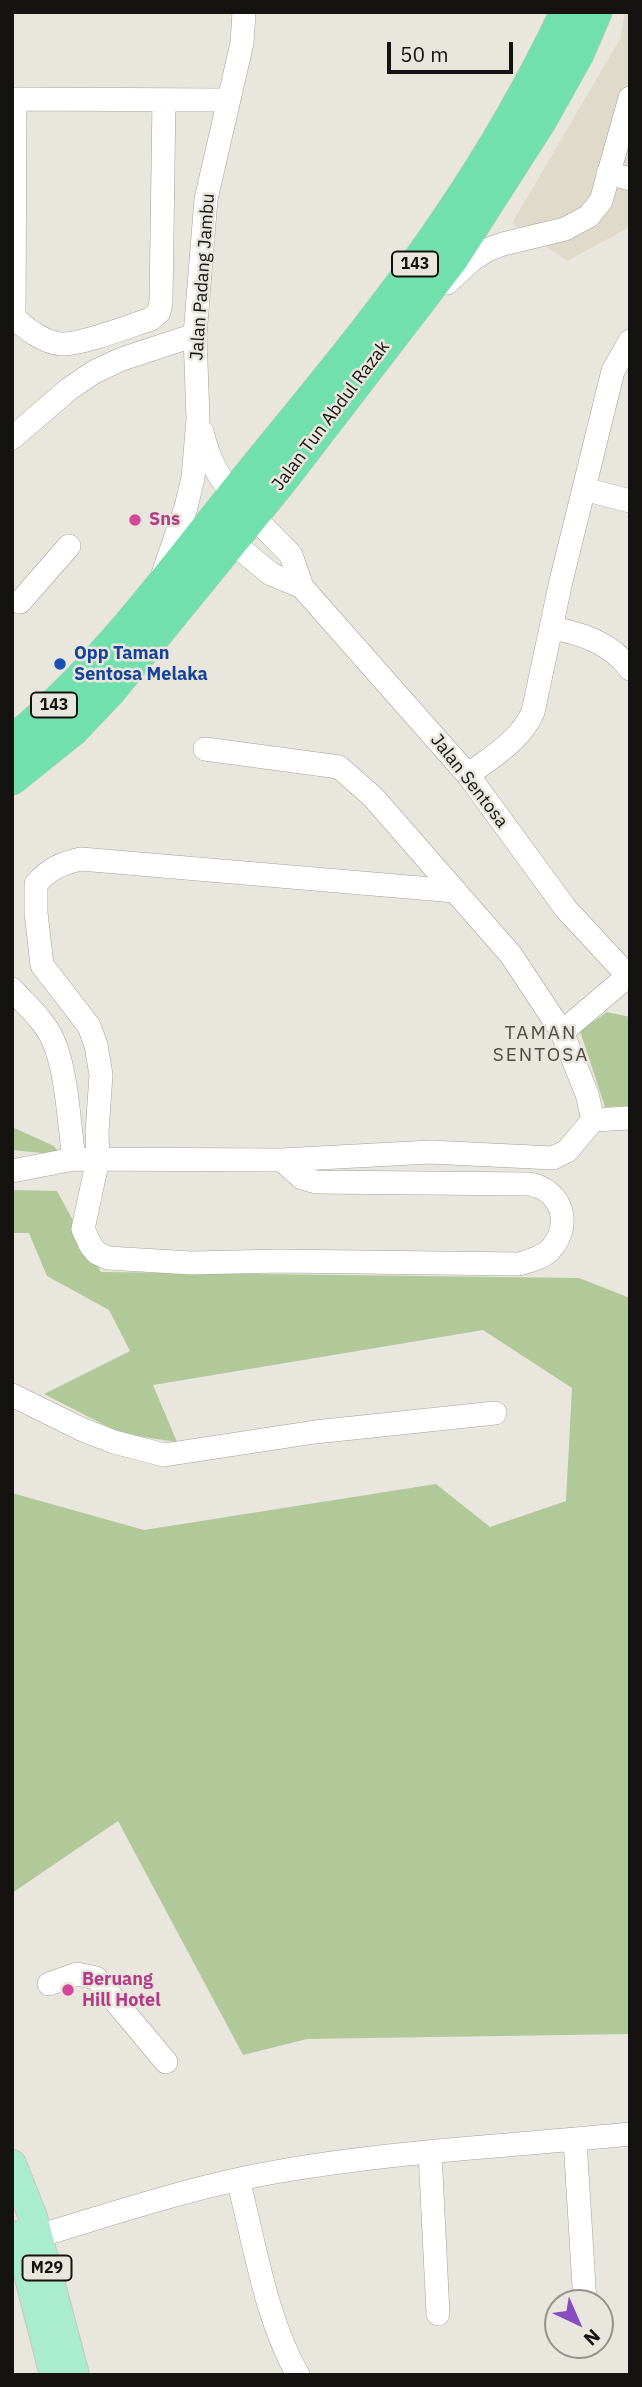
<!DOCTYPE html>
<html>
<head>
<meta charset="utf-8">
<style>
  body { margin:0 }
  #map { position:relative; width:642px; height:2387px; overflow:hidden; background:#e9e6de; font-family:"IBM Plex Sans",sans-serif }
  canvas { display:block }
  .frame { position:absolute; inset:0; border:14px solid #141311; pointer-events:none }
  .north { position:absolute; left:544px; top:2289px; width:70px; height:70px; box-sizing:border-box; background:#e9e6de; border:2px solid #94928c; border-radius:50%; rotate:136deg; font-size:19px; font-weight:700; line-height:28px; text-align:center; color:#141311 }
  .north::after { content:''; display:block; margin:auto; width:24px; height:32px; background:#894bc0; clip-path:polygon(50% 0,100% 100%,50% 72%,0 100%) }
  .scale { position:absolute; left:387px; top:42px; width:126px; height:32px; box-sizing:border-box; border:4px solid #141311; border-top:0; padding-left:9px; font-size:21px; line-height:24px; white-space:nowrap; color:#141311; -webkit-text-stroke:5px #e9e6de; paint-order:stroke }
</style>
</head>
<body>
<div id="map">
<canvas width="642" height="2387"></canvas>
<div class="frame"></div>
<div class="north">N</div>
<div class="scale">50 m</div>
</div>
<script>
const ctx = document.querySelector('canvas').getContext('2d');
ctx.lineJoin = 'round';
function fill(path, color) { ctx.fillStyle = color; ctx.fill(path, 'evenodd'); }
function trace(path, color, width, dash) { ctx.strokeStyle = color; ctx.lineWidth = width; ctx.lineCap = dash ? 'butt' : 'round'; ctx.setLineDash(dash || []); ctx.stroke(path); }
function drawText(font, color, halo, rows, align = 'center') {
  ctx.font = font + ' "IBM Plex Sans",sans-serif'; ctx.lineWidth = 5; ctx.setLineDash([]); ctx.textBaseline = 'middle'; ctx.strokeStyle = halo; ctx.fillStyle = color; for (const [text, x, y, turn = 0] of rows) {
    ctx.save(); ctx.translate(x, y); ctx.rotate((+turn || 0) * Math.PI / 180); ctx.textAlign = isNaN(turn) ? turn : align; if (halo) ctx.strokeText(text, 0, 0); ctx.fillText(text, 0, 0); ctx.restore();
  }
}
const built = new Path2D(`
  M625,12h5v215l-63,34 -55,-38 108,-184z`);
const green = new Path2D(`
  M607,1012l23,5v89l-25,1 -25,-76z
  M12,1127l42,19 4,5 -6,3 -40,-4z
  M12,1190l45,1 44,81 478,6 51,20v736l-323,5 -64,16 -125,-234 -106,72v-400l132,37 292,-46 54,43 76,-26 6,-113 -89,-58 -330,55 24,57 -55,-8 -78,-40 86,-43 -21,-41 -62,-34 -18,-43h-17z`);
const minor = new Path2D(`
  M164,100l-3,202 -2,10 -8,7c-22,7 -69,26 -90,25 -16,-1 -37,-16 -47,-27l1,-218 212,1
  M608,173l22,6
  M447,283l25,-23 15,-10 16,-6 62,-15 24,-13 12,-15 29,-103
  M202,432c7,27 14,42 32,63
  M12,438l57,-49 25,-17 28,-13 73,-24
  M584,489l46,12
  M242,509l11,7 38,39 11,32 166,188 98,134 64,69
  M232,542l39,32 31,13
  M163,574l23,-67 7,-29 5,-59 -3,-84 11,-136 36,-156 2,-31
  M20,602l49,-56
  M551,628c30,5 60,15 79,41
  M468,775c25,-19 52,-34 65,-63l28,-131 52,-210 17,-30
  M12,989c14,16 33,32 41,51 14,31 16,84 21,119
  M562,1032l66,-56
  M593,1120l37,-2
  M282,1160l20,18 14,4 214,2c32,7 43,40 20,66 -8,8 -21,11 -31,14l-239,-3 -89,2 -83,-5 -11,-5 -6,-7 -8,-17 15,-70 -1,-27 4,-57 -5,-30 -7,-19 -47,-61 -6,-52v-29c13,-15 26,-21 45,-25l374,32
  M12,1171l62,-12 208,1 148,-8 123,6 14,-7 26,-31 -6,-26 -25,-62 -51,-77 -138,-158 -34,-30 -134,-18
  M12,1395l69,34 33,13 50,13 151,-23 180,-19
  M49,1984l28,-10 19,4 70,84
  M575,2140l10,163
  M430,2152l8,162
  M238,2180c17,64 27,137 60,195
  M38,2236c77,-23 157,-50 237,-64 117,-21 237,-26 355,-38`);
const major = new Path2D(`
  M12,2164l21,53 42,158
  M18,2235l36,140`);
const highway = new Path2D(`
  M12,741c85,-67 158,-167 225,-251 72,-89 147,-177 211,-272 44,-65 84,-134 118,-206
  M12,779l61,-49 37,-39 172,-211 170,-221 89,-139 37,-66 18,-42`);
const markers = [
  [135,520,7,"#d1479c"],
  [60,664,7,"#1a4fb4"],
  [68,1990,7,"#d1479c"]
];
const shields = [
  [415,264,46],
  [54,705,46],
  [47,2268,49]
];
const shieldNames = [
  ["143",415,264],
  ["143",54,705],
  ["M29",47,2268]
];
const streetNames = [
  ["Jalan Padang Jambu",203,277,-86],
  ["Jalan Tun Abdul Razak",331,416,-53],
  ["Jalan Sentosa",469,781,52]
];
const hotelNames = [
  ["Sns",149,520],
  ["Beruang",82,1980],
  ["Hill Hotel",82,2001]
];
const transitNames = [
  ["Opp Taman",74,654],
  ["Sentosa Melaka",74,675]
];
const neighbourhoodNames = [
  ["TAMAN",541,1034],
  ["SENTOSA",541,1056]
];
fill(built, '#e0dacb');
fill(green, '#b1c899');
trace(minor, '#a4a199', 24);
trace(major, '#c7c6c6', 30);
trace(highway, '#c7c6c6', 33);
trace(minor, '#fff', 23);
trace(major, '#aaecce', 28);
trace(highway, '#72e0ad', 32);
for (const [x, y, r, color] of markers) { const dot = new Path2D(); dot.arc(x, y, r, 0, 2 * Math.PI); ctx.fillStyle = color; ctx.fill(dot); trace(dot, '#e9e6de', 2.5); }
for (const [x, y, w] of shields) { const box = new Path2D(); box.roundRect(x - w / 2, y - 12.5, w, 25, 5); ctx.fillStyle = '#e9e6de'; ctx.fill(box); trace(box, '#141311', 2); }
drawText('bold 16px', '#141311', null, shieldNames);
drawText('18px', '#141311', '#e9e6de', streetNames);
drawText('bold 18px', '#b23c85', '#e9e6de', hotelNames, 'left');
drawText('bold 18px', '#164399', '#e9e6de', transitNames, 'left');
ctx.letterSpacing = '2px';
drawText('19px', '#4e4b45', '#e9e6de', neighbourhoodNames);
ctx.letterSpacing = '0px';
</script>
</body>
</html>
